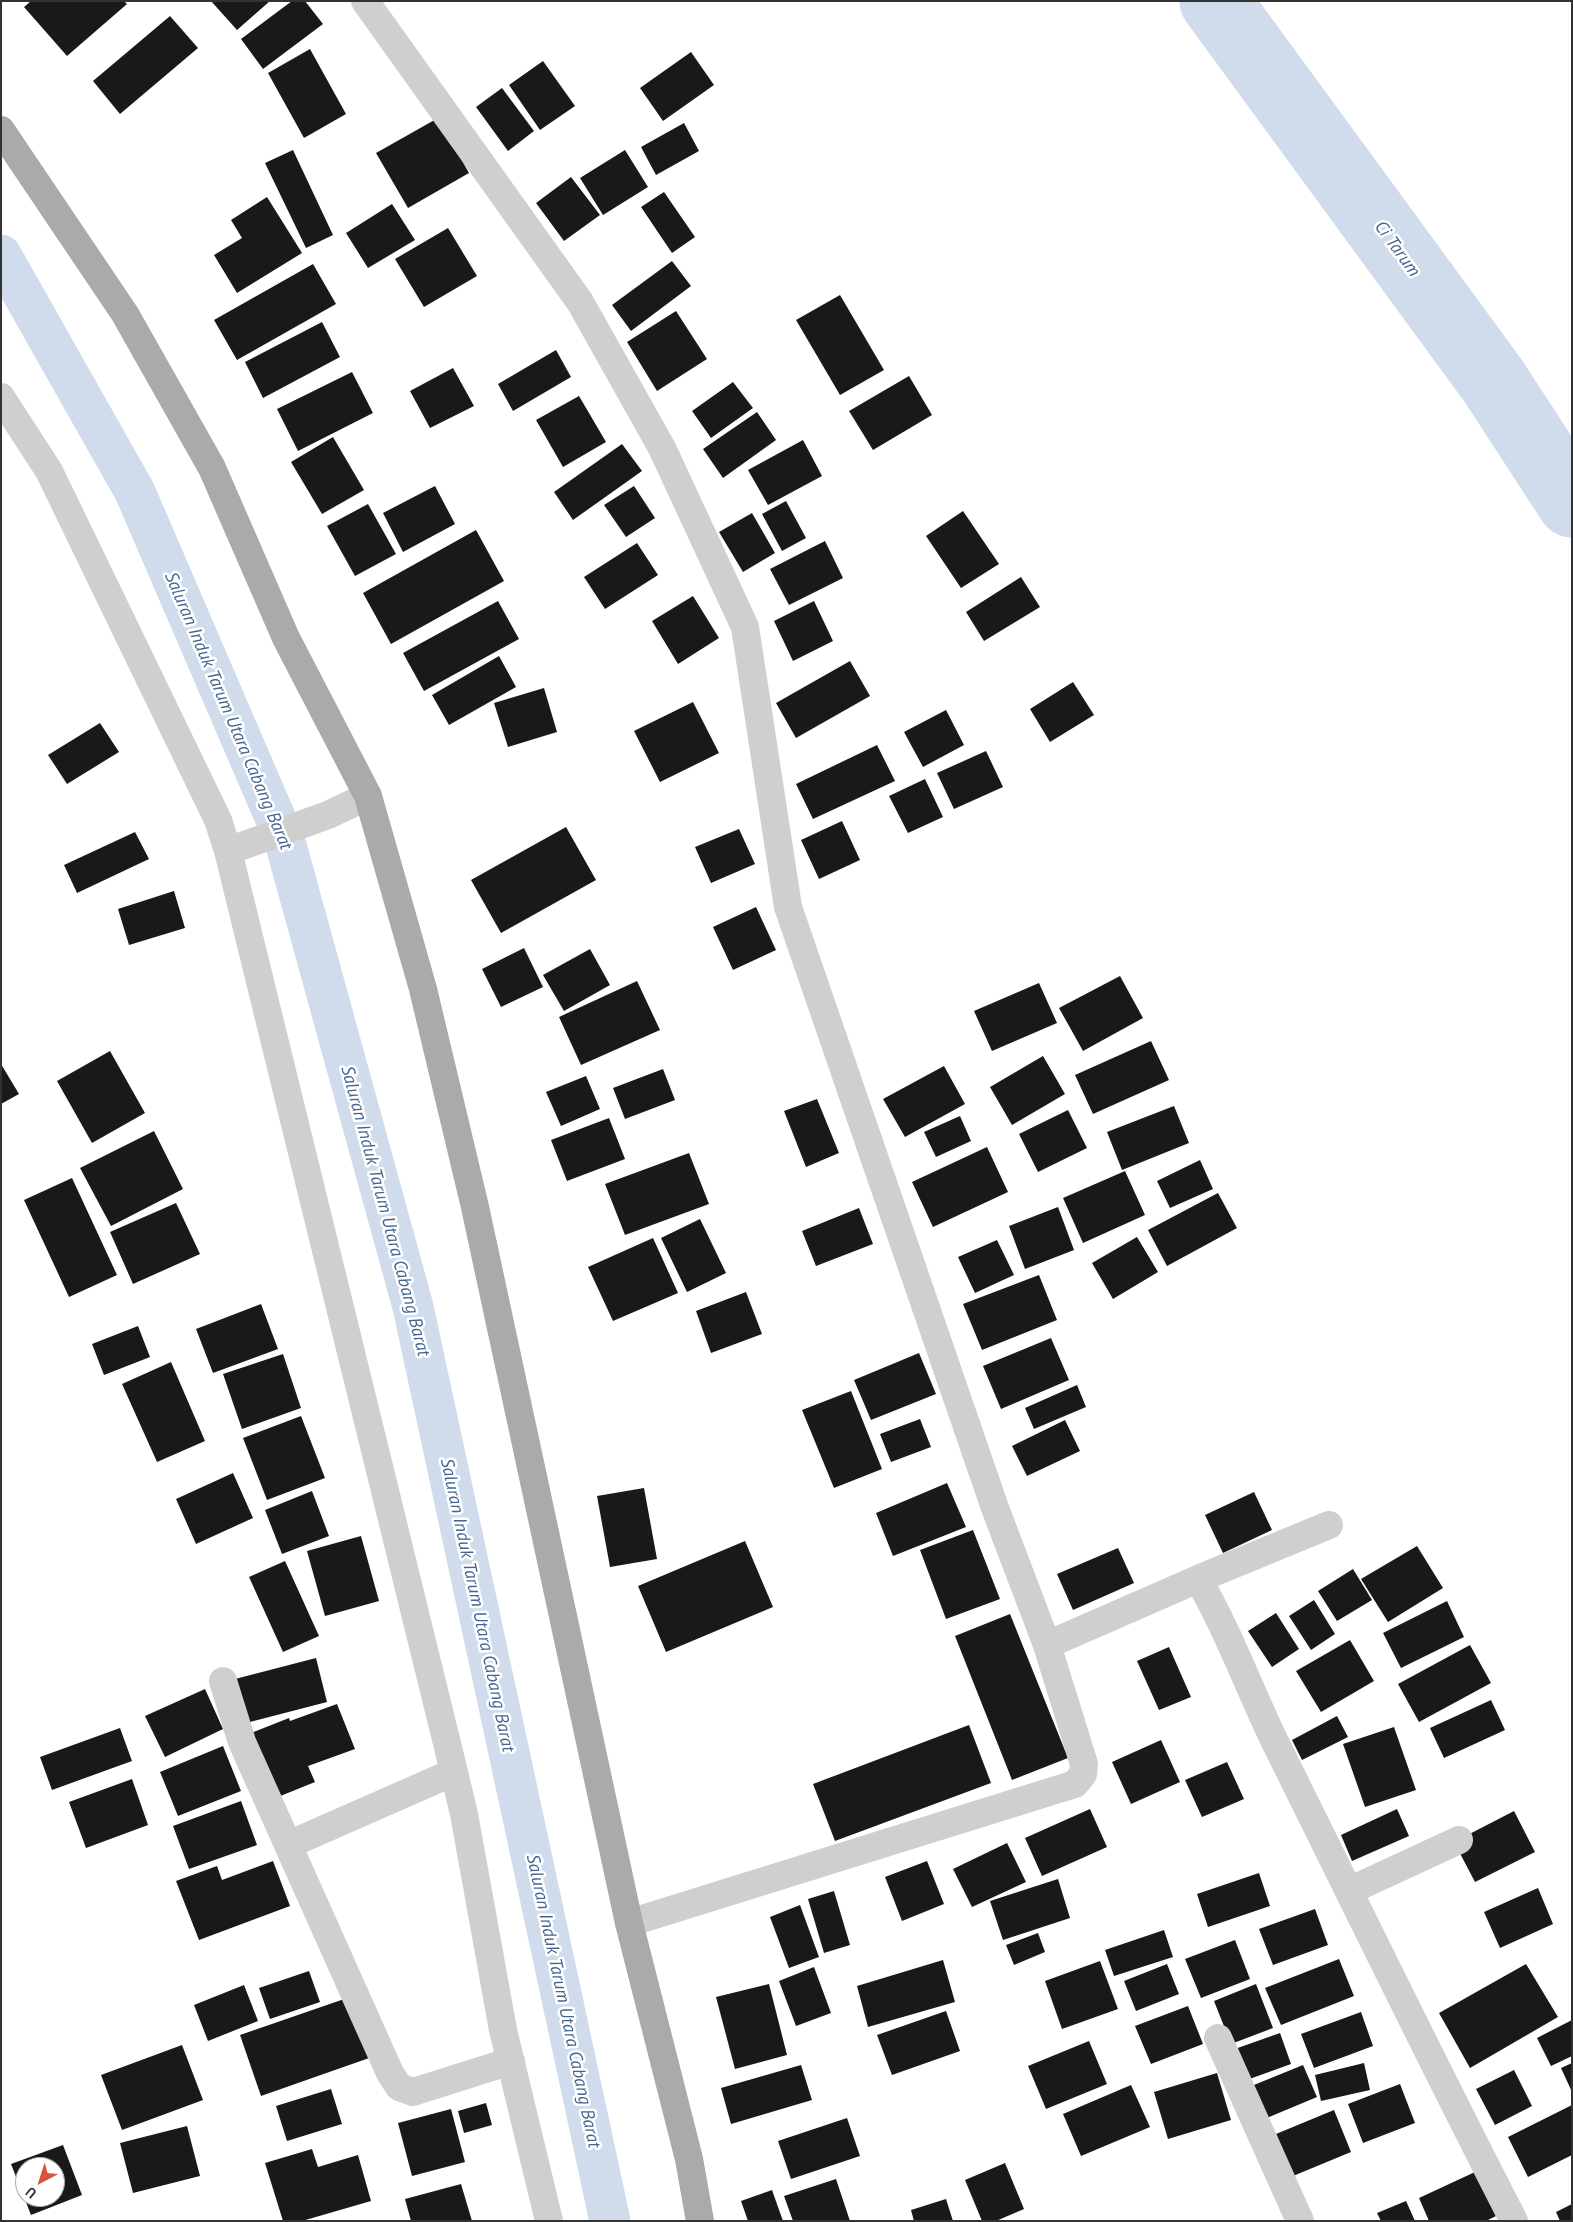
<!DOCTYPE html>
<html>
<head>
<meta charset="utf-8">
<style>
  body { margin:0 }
  #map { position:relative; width:1573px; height:2222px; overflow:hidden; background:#fff; font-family:"PT Sans",sans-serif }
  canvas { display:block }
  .frame { position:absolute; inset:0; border:2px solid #323232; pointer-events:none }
  .north { position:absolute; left:15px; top:2157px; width:50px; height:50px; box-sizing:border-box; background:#fff; border:1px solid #adadad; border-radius:50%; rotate:220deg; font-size:14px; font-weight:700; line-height:20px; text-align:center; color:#323232 }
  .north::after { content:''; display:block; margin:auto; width:18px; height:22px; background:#d95343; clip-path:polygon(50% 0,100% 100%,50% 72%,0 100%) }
</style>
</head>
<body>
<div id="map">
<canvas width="1573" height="2222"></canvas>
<div class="frame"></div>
<div class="north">U</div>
</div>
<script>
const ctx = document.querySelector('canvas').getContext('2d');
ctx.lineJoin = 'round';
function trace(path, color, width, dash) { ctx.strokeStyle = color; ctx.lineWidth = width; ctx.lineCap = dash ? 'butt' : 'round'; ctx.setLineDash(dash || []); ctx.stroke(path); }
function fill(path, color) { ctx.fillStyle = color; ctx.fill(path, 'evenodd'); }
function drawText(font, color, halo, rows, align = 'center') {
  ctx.font = font + ' "PT Sans",sans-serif'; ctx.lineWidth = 5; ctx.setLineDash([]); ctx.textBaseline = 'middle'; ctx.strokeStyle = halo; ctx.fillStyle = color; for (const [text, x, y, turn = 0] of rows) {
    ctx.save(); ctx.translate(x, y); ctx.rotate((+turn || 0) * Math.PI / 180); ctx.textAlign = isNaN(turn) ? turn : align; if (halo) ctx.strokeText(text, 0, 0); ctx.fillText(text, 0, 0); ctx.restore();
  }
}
const canal = new Path2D(`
  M1,255l134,237 149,346 129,469 197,914`);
const river = new Path2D(`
  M1215,1l279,381 78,120`);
const building = new Path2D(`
  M31,1h93l3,3 -60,52 -43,-49z
  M211,1h59l-33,29z
  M292,1h13l18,23 -60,45 -22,-30z
  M170,16l28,32 -78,66 -27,-33z
  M310,49l36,65 -42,24 -36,-65z
  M691,52l23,33 -51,36 -23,-33z
  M543,61l32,45 -35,24 -31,-45z
  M502,88l32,43 -26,20 -32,-44z
  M438,118l31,55 -61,35 -32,-55z
  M684,123l15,28 -43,24 -15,-28z
  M293,150l40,85 -27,13 -41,-85z
  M625,150l23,37 -45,28 -23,-37z
  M571,177l29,38 -36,26 -28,-38z
  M664,192l31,45 -23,16 -31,-46z
  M267,197l35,56 -65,40 -23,-38 28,-17 -11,-18z
  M392,204l23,36 -47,28 -22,-35z
  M448,228l29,48 -53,31 -29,-48z
  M672,261l19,25 -60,45 -19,-26z
  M313,264l23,40 -99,56 -23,-40z
  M840,295l44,75 -44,25 -44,-75z
  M676,311l31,48 -50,32 -30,-49z
  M322,322l18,35 -77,41 -18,-36z
  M556,350l15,27 -58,34 -15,-27z
  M453,368l21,38 -44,22 -20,-37z
  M352,372l21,41 -75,38 -21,-42z
  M909,376l23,39 -59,35 -24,-39z
  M733,382l20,26 -42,30 -19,-27z
  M579,396l27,46 -43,25 -27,-47z
  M757,412l19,28 -53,38 -20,-29z
  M333,437l31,53 -42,24 -31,-52z
  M803,440l19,36 -54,29 -20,-35z
  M622,444l20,27 -69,49 -19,-28z
  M435,486l20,38 -52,28 -20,-39z
  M634,486l21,32 -29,19 -22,-32z
  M786,501l20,37 -24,13 -20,-37z
  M368,504l28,50 -41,22 -28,-50z
  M963,511l36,53 -38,24 -35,-52z
  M752,513l23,40 -32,19 -24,-40z
  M476,530l28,51 -113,63 -28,-51z
  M825,541l18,37 -54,27 -19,-36z
  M637,543l21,32 -53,34 -21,-32z
  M1021,577l19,30 -56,34 -18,-29z
  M693,596l26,42 -41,26 -26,-43z
  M498,601l21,38 -95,52 -21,-38z
  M814,601l19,40 -40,20 -19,-40z
  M499,656l17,31 -67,38 -17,-30z
  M850,661l20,35 -74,42 -20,-35z
  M1073,682l21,33 -44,27 -20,-33z
  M544,688l13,44 -49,15 -14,-44z
  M693,702l26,51 -59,29 -26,-51z
  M946,710l18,35 -41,22 -19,-35z
  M100,723l19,29 -52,32 -19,-29z
  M877,745l18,36 -82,38 -17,-35z
  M986,751l17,36 -49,22 -17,-36z
  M925,779l18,38 -35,16 -19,-37z
  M842,821l18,39 -41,19 -18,-39z
  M566,827l30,53 -95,53 -30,-53z
  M739,829l16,35 -44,19 -16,-36z
  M135,832l14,27 -72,34 -13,-28z
  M174,891l11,37 -56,17 -11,-36z
  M756,907l20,43 -43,20 -20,-43z
  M524,948l19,39 -42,20 -19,-38z
  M590,949l20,36 -46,26 -21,-36z
  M1120,976l23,42 -60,33 -24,-43z
  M637,981l23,49 -79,35 -22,-48z
  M1039,983l18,40 -65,28 -18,-40z
  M1151,1041l18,39 -76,34 -18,-39z
  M110,1051l35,62 -53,30 -35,-62z
  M1043,1056l22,38 -53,31 -22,-38z
  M1,1064l18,30 -18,10z
  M944,1066l21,38 -60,33 -22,-38z
  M663,1069l12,31 -50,19 -12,-31z
  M586,1076l14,33 -39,17 -15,-34z
  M817,1099l22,54 -33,14 -22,-56z
  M1174,1106l15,37 -67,27 -15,-38z
  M1068,1110l19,38 -49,24 -19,-38z
  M960,1116l11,25 -35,16 -12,-25z
  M609,1118l16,41 -58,22 -16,-41z
  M154,1131l29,58 -72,37 -31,-58z
  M987,1147l21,45 -75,35 -21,-45z
  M689,1153l20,51 -84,31 -20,-51z
  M1200,1160l13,29 -43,19 -13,-27z
  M1125,1171l20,44 -62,28 -20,-45z
  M72,1178l45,97 -48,22 -45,-97z
  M1218,1193l19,35 -70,38 -19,-36z
  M176,1203l24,51 -67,30 -23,-52z
  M1058,1207l16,43 -49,19 -16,-43z
  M859,1208l14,36 -57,22 -14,-35z
  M700,1219l26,54 -39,19 -26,-54z
  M1137,1237l21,35 -45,27 -21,-36z
  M653,1238l25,55 -65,28 -25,-54z
  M997,1240l17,35 -39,18 -17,-36z
  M1039,1275l18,45 -75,30 -19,-46z
  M746,1292l16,42 -51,19 -15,-42z
  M261,1304l17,45 -65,24 -17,-44z
  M138,1326l12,31 -46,18 -12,-31z
  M1051,1338l18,42 -68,29 -18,-43z
  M919,1353l17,41 -65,26 -17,-40z
  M283,1354l18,54 -59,21 -19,-55z
  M171,1362l34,79 -48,21 -35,-78z
  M1077,1385l9,22 -52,22 -9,-21z
  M851,1391l31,78 -48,19 -32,-78z
  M301,1416l24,62 -58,22 -24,-62z
  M920,1419l11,28 -40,15 -11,-28z
  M1065,1420l15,31 -53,25 -15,-30z
  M233,1473l20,45 -57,26 -20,-45z
  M947,1483l19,44 -73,29 -17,-43z
  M644,1488l13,71 -47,8 -13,-71z
  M312,1491l17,45 -47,18 -17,-44z
  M1254,1492l18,38 -49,23 -18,-38z
  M973,1530l27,69 -54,20 -26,-69z
  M361,1536l18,65 -54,15 -18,-65z
  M745,1541l28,66 -107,45 -28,-66z
  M1417,1546l26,42 -55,34 -27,-43z
  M1118,1548l16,35 -61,27 -16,-36z
  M285,1561l34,75 -36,16 -34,-75z
  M1353,1569l19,31 -35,21 -19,-30z
  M1314,1600l21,34 -24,16 -22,-34z
  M1447,1601l17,36 -63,31 -18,-35z
  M1276,1613l23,36 -27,18 -24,-36z
  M1010,1614l58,144 -56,22 -57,-144z
  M1350,1640l24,41 -53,31 -25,-41z
  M1470,1645l21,38 -72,39 -21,-38z
  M1169,1647l22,50 -32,13 -22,-49z
  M316,1658l11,44 -81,21 -11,-44z
  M205,1689l18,40 -58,28 -20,-41z
  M1491,1700l14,30 -61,28 -14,-30z
  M337,1704l18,45 -47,17 7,16 -42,17 -27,-64 43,-17 1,3z
  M1337,1716l11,21 -46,23 -10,-20z
  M969,1725l22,58 -156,58 -22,-57z
  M1394,1727l22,63 -51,17 -22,-63z
  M120,1728l12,33 -80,29 -12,-33z
  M1161,1740l19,42 -49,22 -19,-42z
  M223,1746l18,45 -63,25 -18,-44z
  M1227,1762l17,37 -42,18 -17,-37z
  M132,1779l16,46 -62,23 -17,-46z
  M241,1801l16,44 -68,24 -16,-43z
  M1090,1809l17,38 -65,29 -17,-38z
  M1397,1809l12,27 -57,25 -11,-26z
  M1514,1811l21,41 -60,30 -21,-40z
  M1007,1843l19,39 -54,25 -19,-38z
  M273,1861l17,45 -91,34 -23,-59 41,-15 5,14z
  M927,1861l17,43 -42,17 -17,-44z
  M1259,1873l11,33 -62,21 -11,-33z
  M1058,1879l12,39 -67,22 -13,-39z
  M1538,1888l15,36 -53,24 -16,-36z
  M834,1891l16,54 -26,8 -16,-54z
  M800,1905l19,52 -30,11 -19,-51z
  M1315,1909l13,36 -55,20 -14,-36z
  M1164,1930l9,27 -59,19 -9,-26z
  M1038,1933l7,19 -31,13 -8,-20z
  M1235,1940l15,39 -49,19 -16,-39z
  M1339,1959l15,37 -73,29 -16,-37z
  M943,1960l12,42 -87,25 -11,-41z
  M1100,1961l18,48 -56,20 -17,-48z
  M1167,1964l12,30 -43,17 -12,-30z
  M1526,1964l32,53 -88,51 -31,-55z
  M814,1967l17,46 -35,13 -17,-45z
  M309,1971l11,31 -50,17 -11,-31z
  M769,1984l18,71 -52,14 -19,-72z
  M1256,1984l17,44 -42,16 -17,-43z
  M244,1985l14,36 -50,20 -14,-36z
  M350,1997l22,60 -111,39 -21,-61z
  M1188,2006l15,38 -52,20 -16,-38z
  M946,2011l14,40 -68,24 -15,-40z
  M1361,2012l12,34 -59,22 -13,-34z
  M1572,2020v36l-21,10 -14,-28z
  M1280,2033l11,31 -47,17 -12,-31z
  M1089,2041l18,43 -61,25 -18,-43z
  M182,2045l21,55 -81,30 -21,-55z
  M1364,2063l6,27 -49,11 -6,-26z
  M1572,2063v29l-11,-24z
  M801,2065l11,35 -81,24 -10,-36z
  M1303,2065l14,32 -55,23 -13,-33z
  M1514,2070l18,36 -37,19 -19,-36z
  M1217,2073l14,47 -63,19 -14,-47z
  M1400,2084l15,39 -52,20 -15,-39z
  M1131,2085l19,42 -69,29 -18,-42z
  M331,2089l11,35 -55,17 -11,-35z
  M486,2103l6,22 -28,8 -6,-22z
  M1572,2105v50l-44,22 -20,-40z
  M451,2109l14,53 -53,14 -14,-53z
  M1334,2110l17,42 -58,24 -17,-42z
  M847,2118l13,38 -69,23 -13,-38z
  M187,2126l13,50 -67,17 -13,-50z
  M63,2145l19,50 -51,20 -20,-51zM25,2167h30v30h-30z
  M312,2149l6,18 40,-12 13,46 -69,20h-19l-18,-58z
  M1005,2163l19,46 -28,12h-14l-17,-41z
  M1475,2172l21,44 -10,5h-57l-10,-23z
  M836,2179l14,42h-57l-9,-25z
  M461,2184l11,37h-61l-6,-22z
  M772,2190l11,31h-35l-7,-20z
  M946,2199l7,22h-39l-3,-11z
  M1406,2201l9,20h-34l-4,-8z
  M1572,2204v17h-12l-4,-9z`);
const minor = new Path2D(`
  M365,1l215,301 82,146 83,179 43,280 207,601 52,137 151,-66c31,53 52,112 79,167 79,159 156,318 237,475
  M1,397l48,74 169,349 10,31 226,921 10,42 39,216 46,191
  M228,851l100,-36 40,-19
  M1198,1579l131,-54
  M223,1681l19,61 148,331 9,14 14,5 98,-31
  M288,1845l166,-73
  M1349,1891l110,-51
  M629,1923l446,-139 8,-10 1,-10 -37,-119
  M1218,2038l82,183`);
const major = new Path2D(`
  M1,130l124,184 87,154 74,170 82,158 55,193 52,218 154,716 60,236 11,62`);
const waterNames = [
  ["Ci Tarum",1397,249,54],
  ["Saluran Induk Tarum Utara Cabang Barat",228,711,67],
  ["Saluran Induk Tarum Utara Cabang Barat",385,1211,75],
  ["Saluran Induk Tarum Utara Cabang Barat",477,1605,78],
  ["Saluran Induk Tarum Utara Cabang Barat",563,2001,78]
];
trace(canal, '#d0dceb', 41);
trace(river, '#d0dceb', 71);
fill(building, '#191919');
trace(minor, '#cfcfcf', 28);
trace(major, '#aaa', 28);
drawText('italic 18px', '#45658f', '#fff', waterNames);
</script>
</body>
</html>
